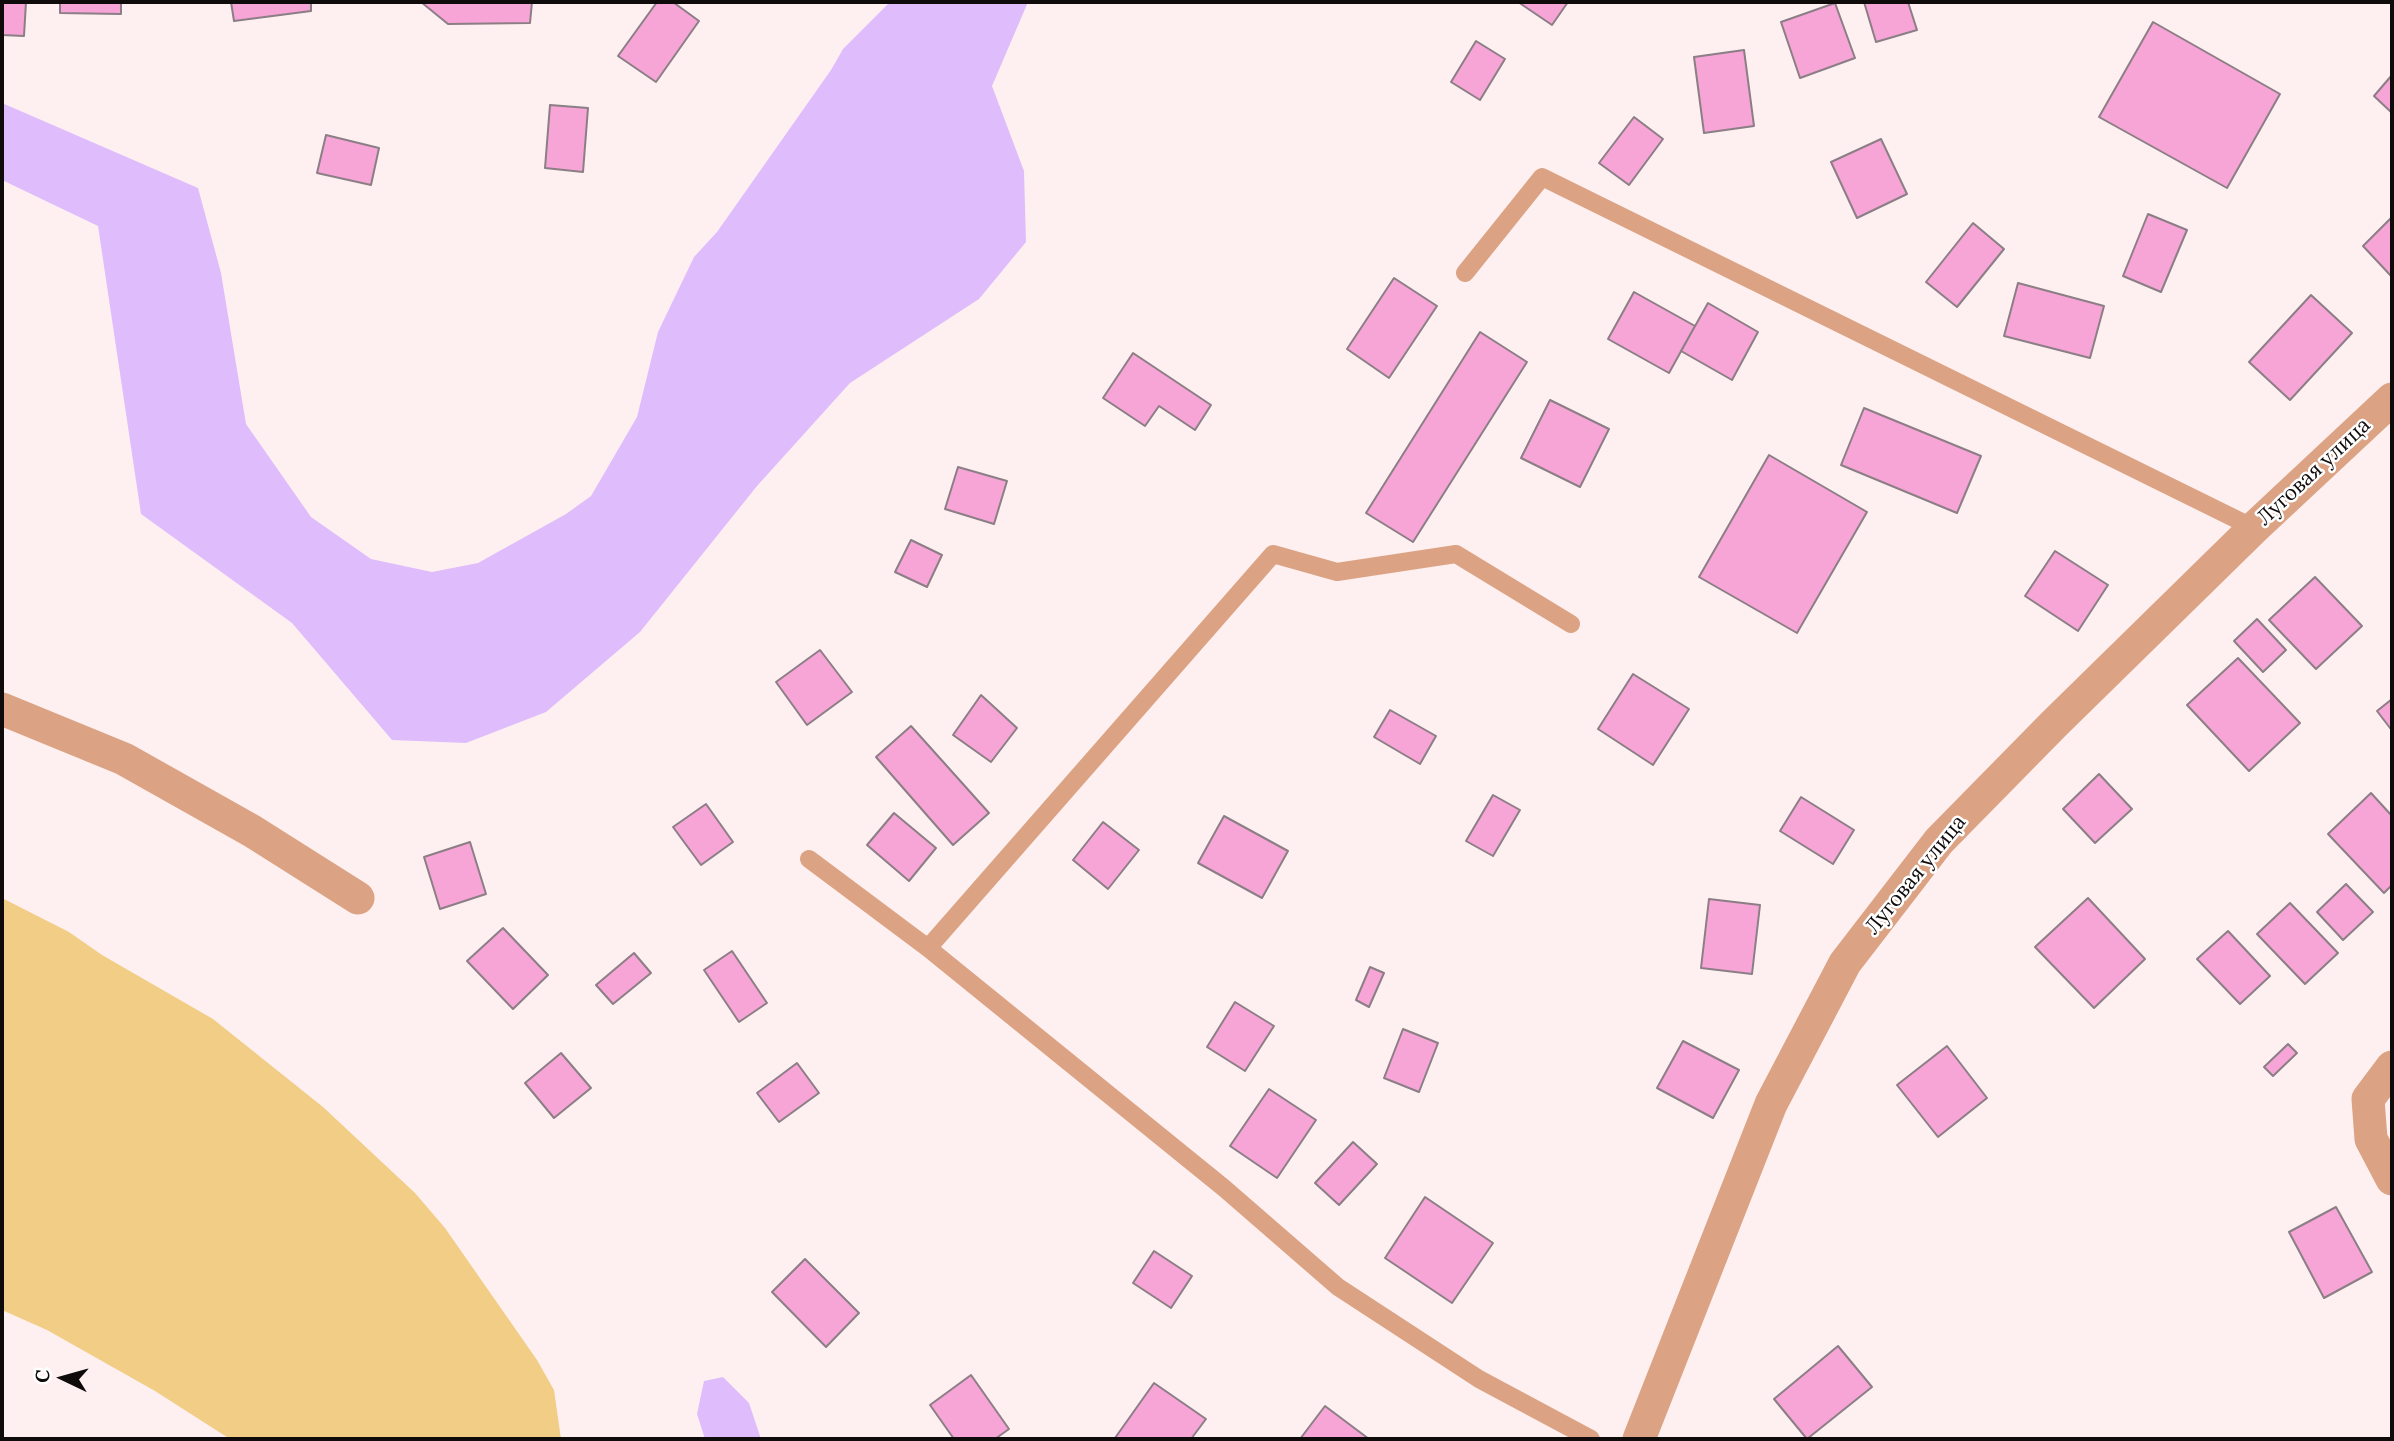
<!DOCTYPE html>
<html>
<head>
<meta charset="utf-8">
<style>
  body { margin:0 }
  #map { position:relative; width:2394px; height:1441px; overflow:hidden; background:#fef0f0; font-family:Lora,serif }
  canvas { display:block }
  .frame { position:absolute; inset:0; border:4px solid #100b0b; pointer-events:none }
  .north { position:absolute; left:28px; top:1343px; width:70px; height:70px; -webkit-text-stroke:5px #fff; paint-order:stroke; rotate:275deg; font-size:19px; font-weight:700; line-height:28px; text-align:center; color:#100b0b }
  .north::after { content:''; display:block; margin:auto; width:24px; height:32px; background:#100b0b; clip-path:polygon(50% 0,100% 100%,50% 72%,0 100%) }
</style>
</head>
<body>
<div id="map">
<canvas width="2394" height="1441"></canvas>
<div class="frame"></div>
<div class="north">С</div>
</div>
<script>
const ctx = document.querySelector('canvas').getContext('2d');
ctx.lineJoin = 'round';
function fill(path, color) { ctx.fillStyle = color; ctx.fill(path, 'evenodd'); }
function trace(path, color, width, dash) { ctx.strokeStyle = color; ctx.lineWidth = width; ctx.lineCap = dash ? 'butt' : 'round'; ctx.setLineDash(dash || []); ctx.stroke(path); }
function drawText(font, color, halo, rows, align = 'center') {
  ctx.font = font + ' Lora,serif'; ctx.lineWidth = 5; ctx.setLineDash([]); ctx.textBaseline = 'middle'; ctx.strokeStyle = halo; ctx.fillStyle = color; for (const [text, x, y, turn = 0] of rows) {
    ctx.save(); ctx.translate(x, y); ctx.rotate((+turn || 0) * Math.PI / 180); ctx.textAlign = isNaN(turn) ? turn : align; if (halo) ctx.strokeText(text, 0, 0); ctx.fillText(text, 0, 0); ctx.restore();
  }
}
const green = new Path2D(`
  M2,898l67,34 33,23 111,64 110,88 92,86 30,35 92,132 17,30 7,49h-331l-75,-48 -108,-61 -45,-20z`);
const water = new Path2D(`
  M890,2h138l-36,84 32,85 2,71 -47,57 -129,84 -93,103 -117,146 -94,80 -80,31 -74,-3 -100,-117 -151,-109 -43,-288 -96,-46v-77l196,85 23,85 25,151 65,93 60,42 61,13 46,-9 88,-49 25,-18 46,-79 21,-85 36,-75 23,-25 114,-162 12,-21z
  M723,1377l26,26 12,36h-56l-8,-25 7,-33z`);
const building = new Path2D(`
  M2,2h24l-2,34 -22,-1z
  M60,2h61v12l-61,-1z
  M231,2h80v9l-77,10z
  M421,2h111l-2,21 -82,1z
  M657,2h16l26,19 -43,61 -38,-26z
  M1518,2h50l-16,23z
  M1864,2h44l9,28 -41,12z
  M1835,3l20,55 -55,20 -19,-56z
  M2153,22l127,72 -53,94 -128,-71z
  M1476,41l29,18 -25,41 -29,-18z
  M1744,50l10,76 -50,7 -10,-76z
  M2392,75v38l-18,-17z
  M550,105l38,3 -5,64 -38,-4z
  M1634,117l29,22 -34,46 -30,-22z
  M326,135l53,13 -8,37 -54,-12z
  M1881,139l26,55 -50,24 -26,-56z
  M2148,214l39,16 -26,62 -38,-16z
  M2392,217v60l-29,-31z
  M1973,223l31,26 -47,58 -31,-25z
  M1394,278l43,28 -48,72 -42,-29z
  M2018,283l86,23 -14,52 -86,-22z
  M1634,292l61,34 -26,47 -61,-34z
  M2311,295l41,38 -62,67 -41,-38z
  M1708,303l50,29 -26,48 -51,-29z
  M1480,332l47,30 -114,180 -47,-29z
  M1133,353l78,52 -16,25 -36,-24 -14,20 -42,-28z
  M1550,400l59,29 -29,58 -59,-29z
  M1864,408l117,48 -24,57 -116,-48z
  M1769,455l98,57 -70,121 -98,-56z
  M958,467l49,14 -13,43 -49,-15z
  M911,540l31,15 -15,32 -32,-15z
  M2055,551l53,34 -30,46 -53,-35z
  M2315,577l47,49 -46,43 -47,-49z
  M2257,619l29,31 -23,22 -29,-31z
  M820,650l32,42 -45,33 -31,-43z
  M2238,658l62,65 -51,48 -62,-66z
  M1633,674l56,35 -36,56 -55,-36z
  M981,695l36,33 -26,34 -38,-27z
  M2392,699v27l-2,2 -13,-17z
  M1390,710l46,26 -16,28 -46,-27z
  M911,726l78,87 -36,32 -77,-88z
  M2099,774l33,35 -37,34 -32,-34z
  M2371,793l21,23v69l-8,8 -56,-59z
  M1493,795l27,15 -27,46 -27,-15z
  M1801,797l53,33 -21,34 -53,-33z
  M706,804l27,38 -32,23 -28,-38z
  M894,813l42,35 -27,33 -42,-36z
  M1224,816l64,35 -26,47 -64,-35z
  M1103,822l36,28 -31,39 -35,-29z
  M470,842l16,52 -46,15 -16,-52z
  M2346,884l27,28 -30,28 -26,-28z
  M2088,898l57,61 -51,49 -59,-61z
  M1709,899l51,6 -8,69 -51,-6z
  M2290,903l48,50 -33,31 -48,-50z
  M503,928l45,47 -35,34 -46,-48z
  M2228,931l42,45 -30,28 -43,-45z
  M732,951l35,52 -28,19 -35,-52z
  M634,953l17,20 -38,31 -17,-19z
  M1370,967l14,6 -15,34 -13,-7z
  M1235,1002l39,24 -29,45 -38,-24z
  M1403,1029l35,14 -19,49 -35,-14z
  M1683,1041l56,29 -26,48 -56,-30z
  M2288,1044l9,9 -24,23 -9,-9z
  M1947,1046l40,52 -49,39 -41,-52z
  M561,1053l30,35 -37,30 -29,-35z
  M797,1063l22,30 -40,29 -22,-29z
  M1269,1089l47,31 -39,58 -47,-32z
  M1353,1142l24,22 -38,41 -24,-22z
  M1425,1197l68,46 -41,60 -67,-45z
  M2336,1207l36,65 -48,26 -35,-66z
  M1154,1251l38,25 -21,32 -38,-25z
  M805,1259l54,54 -33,34 -54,-55z
  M1838,1346l34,41 -65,52 -33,-40z
  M971,1375l38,54 -14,10h-41l-24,-34z
  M1154,1383l52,36 -15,20h-74l-2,-1z
  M1325,1406l44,33h-69z`);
const lane = new Path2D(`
  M1465,273l77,-96 712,351
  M809,859l119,89 296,240 114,99 141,92 112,60
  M928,948l345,-394 64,18 119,-18 115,70`);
const street = new Path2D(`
  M2,709l122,50 128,72 106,67
  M2392,1067l-24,32 3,40 21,40
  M1639,1439l132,-335 74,-141 94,-122 115,-117 200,-196 138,-129`);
const streetNames = [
  ["Луговая улица",2314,472,-43],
  ["Луговая улица",1916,875,-51]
];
fill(green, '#f1cd86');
fill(water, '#dfbcfb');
fill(building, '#f7a4d6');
trace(building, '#8b7e85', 2);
trace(lane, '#dba384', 18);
trace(street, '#dba384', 33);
drawText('21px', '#100b0b', '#fff', streetNames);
</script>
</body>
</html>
